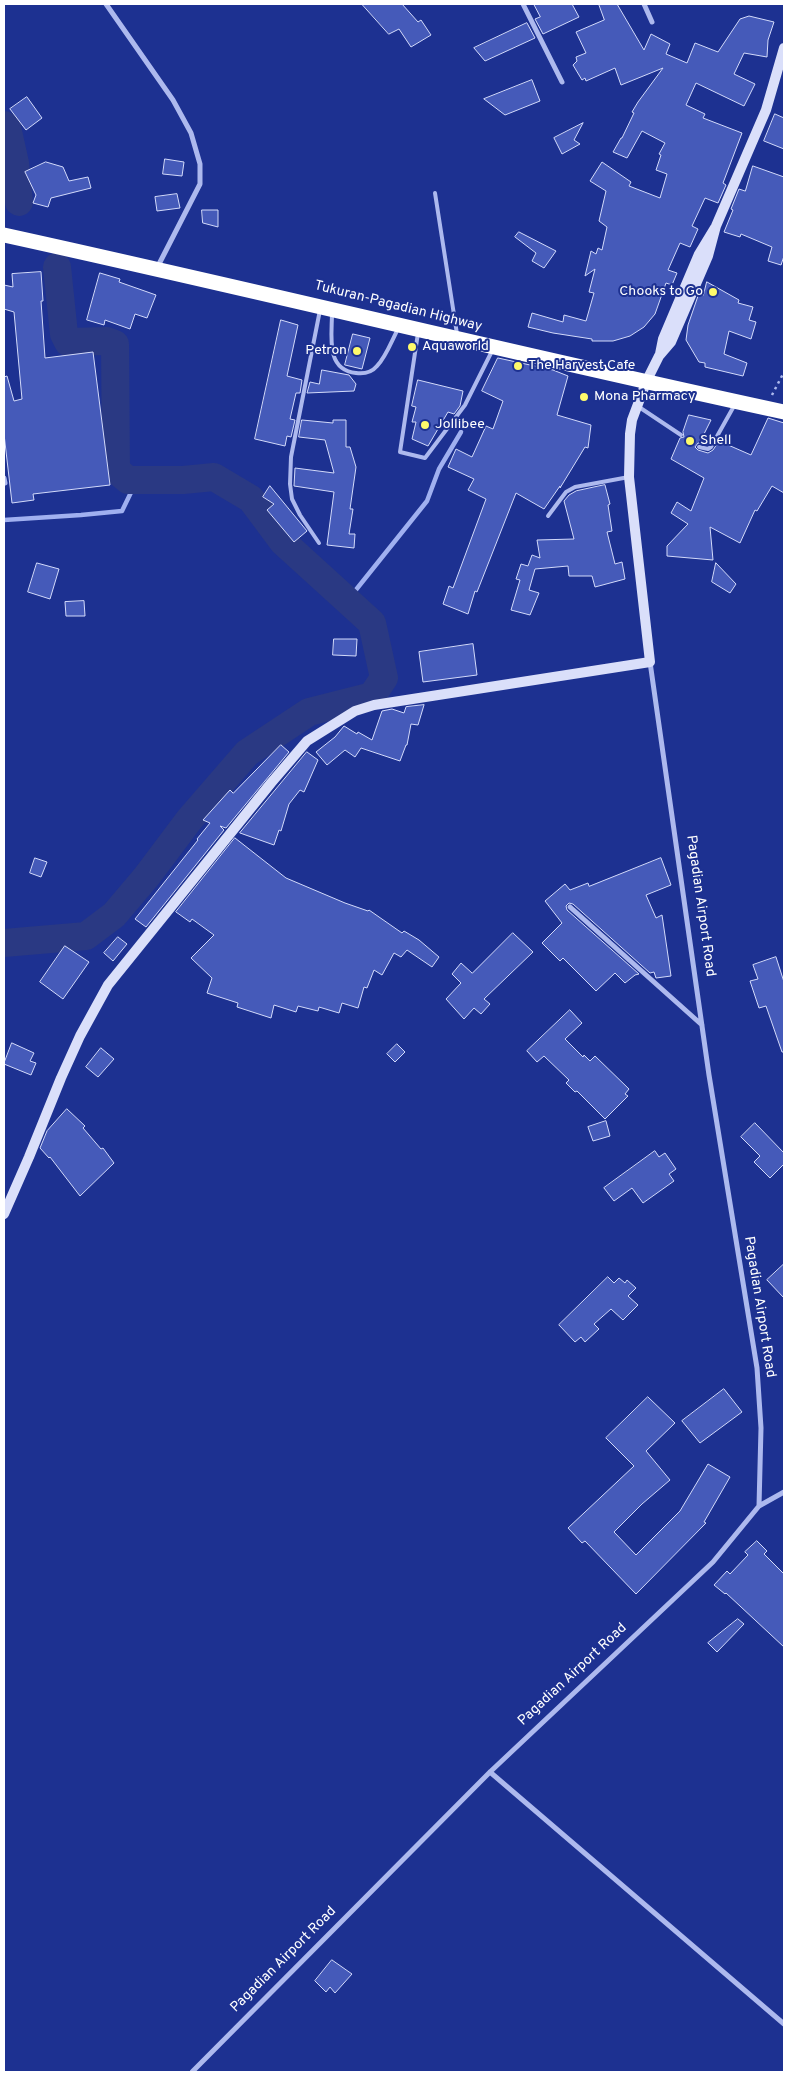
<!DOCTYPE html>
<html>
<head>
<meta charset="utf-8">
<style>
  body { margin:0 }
  #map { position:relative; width:788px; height:2076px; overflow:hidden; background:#1d3191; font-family:Overpass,sans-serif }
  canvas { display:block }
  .frame { position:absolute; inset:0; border:5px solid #fff; pointer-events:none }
</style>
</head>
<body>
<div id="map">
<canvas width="788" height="2076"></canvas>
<div class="frame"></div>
</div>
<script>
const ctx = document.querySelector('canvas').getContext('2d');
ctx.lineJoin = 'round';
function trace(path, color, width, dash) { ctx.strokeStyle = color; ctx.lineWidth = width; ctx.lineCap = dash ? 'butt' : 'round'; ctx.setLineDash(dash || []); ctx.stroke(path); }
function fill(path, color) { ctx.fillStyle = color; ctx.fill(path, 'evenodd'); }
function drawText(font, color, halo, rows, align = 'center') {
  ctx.font = font + ' Overpass,sans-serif'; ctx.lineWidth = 4; ctx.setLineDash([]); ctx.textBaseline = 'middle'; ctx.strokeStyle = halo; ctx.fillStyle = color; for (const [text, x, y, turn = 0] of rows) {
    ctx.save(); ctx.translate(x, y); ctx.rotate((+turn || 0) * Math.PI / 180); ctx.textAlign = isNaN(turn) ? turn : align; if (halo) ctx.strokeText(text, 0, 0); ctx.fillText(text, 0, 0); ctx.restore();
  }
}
const stream = new Path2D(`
  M4,520l77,-5 41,-4 15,-31
  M347,601l80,-100 12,-32 22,-37`);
const river = new Path2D(`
  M4,125l3,2 8,36 4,39
  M4,943l82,-7 28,-21 33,-39 42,-56 58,-67 62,-41 63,-16 12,-18 -12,-55 -89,-81 -32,-43 -37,-22 -31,3h-55l-12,-10 -1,-126 -8,-3 -39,1 -4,-8 -7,-67`);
const building = new Path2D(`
  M362,4h40l16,18 3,-2 10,15 -20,12 -12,-18 -10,5z
  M534,4h38l7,13 -36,17 -8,-15 5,-2z
  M599,4h18l27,46 7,-16 19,10 -4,10 21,9 8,-20 23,9 22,-33 9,-3 25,6 -6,18 -1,17 -23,-4 -10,21 21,10 -11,22 -48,-23 -10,22 19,9 -2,4 39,15 -19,50 3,2 -8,18 -13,-5 -13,28 6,3 -8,18 -10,-4 -12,27 9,3 -5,12 -6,-2 -11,31 -11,13 -14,9 -17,5h-21v-2l-39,-6 -25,-6 4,-14 31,9 1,-7 22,6 8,-28 -5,-1 6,-23 -10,7 6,-25 5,3 2,-6 4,2 5,-23 -8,-6 7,-30 -16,-10 12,-19 29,20 -2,4 31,12 7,-24 -11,-4 5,-15 -2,-1 6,-11 -23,-12 -15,27 -14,-6 8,-14h1l12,-25 -2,-1 6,-10 25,-34 -42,17 -6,-17 -29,13 -1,-3 -3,2 -9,-15 4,-4 -1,-4 10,-4 -10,-21 28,-12z
  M527,23l8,15 -50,23 -11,-13z
  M532,80l8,21 -35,14 -21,-16z
  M27,97l15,21 -16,12 -16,-21z
  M775,114l9,4v31l-20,-8z
  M583,123l-9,17 6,4 -18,10 -8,-16z
  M165,159l19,3 -2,14 -19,-2z
  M46,162l17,5 6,14 19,-4 3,11 -40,10 -3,9 -15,-4 3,-8 -11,-23z
  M753,166l31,11v79l-3,9 -13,-4 4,-14 -31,-13 -1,3 -16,-5 9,-22 -2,-1 8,-20 6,2z
  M177,194l3,14 -23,3 -2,-14z
  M202,210h16v17l-15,-4z
  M519,232l37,19 -12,17 -12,-7 4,-8 -21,-16z
  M41,272l2,29h-2l4,57 48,-6 17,133 -77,9 1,6 -22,3 -8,-69v-57l3,-1 7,25 8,-2 -8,-87 -10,-3v-24l9,2 -1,-13z
  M100,273l20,6 -1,3 37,13 -9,23 -12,-4 -5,15 -25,-9 -1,5 -17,-5z
  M707,282l32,18 -1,3 15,4 -4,13 7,2 -5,17 -22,-8 -5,23 23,9 -4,13 -38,-9v-4l-6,-1 -13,-22 2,-15 11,-32 4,2z
  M281,320l17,5 -11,51 15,4 -2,13h-4l-6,26 5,1 -4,17 -4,-1 -2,10 -30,-7z
  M353,334l17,4 -8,31 -17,-4z
  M498,358l55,12 15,6 -11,39 34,10 -3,23 -3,-1 -25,41v-2l-16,23 -28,-16 -39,99 -2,-1 -7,23 -25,-10 6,-18 4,2 33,-89 -18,-9 6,-11 -26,-12 8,-18 16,8 14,-31 7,3 10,-28 -21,-10z
  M322,370l27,5 7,9 -2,7 -47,2 3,-11 9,2z
  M418,380l45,11 -3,15 -6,8 -6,-2 -20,34 -16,-7 4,-17h-4l4,-15 -4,-1z
  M689,415l22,5 -7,14 8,4 -4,6 -10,-1 -3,4 3,3 10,3 5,-3 6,-9 32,14 17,-37 16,5v70l-12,-7 -15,25 -2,-1 -15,33 -30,-16 3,33 -46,-4v-10l21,-22 -17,-11 6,-11 14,9 13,-33 -33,-19 9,-21 4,-1 -1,-5z
  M302,420l31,3v-3h13v27h4l6,20 -6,42h3l-4,25h6l-1,14 -27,-3 7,-53 -40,-6 1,-18 39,5 -9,-33 -26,-3z
  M605,485l5,19 -2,1 4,26 -5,1 8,32 7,-2 3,17 -30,8 -3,-11h-23l-1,-10 -33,3 -6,21 10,3 -9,22 -19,-5 9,-30 -4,-1 5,-15 7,2 4,-11 8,3 -3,-18 37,-1 -10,-38 5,-6 7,-4z
  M270,486l37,45 -13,11 -27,-32 7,-6 -11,-7z
  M37,563l22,6 -9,30 -22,-7z
  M716,563l20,21 -6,9 -18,-11z
  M84,601l1,15h-19l-1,-14z
  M334,639h23l-1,17 -23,-1z
  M473,644l4,31 -54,7 -4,-30z
  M424,705l-6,20 -7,-1 -4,21h-1l-6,16 -39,-13 -6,9 -10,-7 -18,15 -11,-13 19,-15 9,-11 13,8 1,-2 14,8 10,-29 10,-2 12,4 2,-6z
  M281,745l8,7 -63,76 -6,-2 4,4 -78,97 -11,-8 63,-79 -1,-1 13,-16 -7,-3 27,-30 3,3z
  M307,752l11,8 -14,32 -4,-2 -11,14 -8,27 -2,-1 -5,15 -34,-12z
  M235,838l51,40 59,25 23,8 1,-1 33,23 2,-2 15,9 20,17 -7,10 -25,-17 -6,7 -7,-4 -12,22 -8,-5 -7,18 -3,-1 -6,21 -16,-5 -3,10 -20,-6 -1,4 -20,-5 -2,6 -22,-7 -3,13 -34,-11 1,-4 -31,-10 5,-15 -21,-20 23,-23 -22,-16 -2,3 -14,-10z
  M35,858l12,4 -6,15 -11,-4z
  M661,858l10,27 -25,10 10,23 6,-3 9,61 -15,2 -2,-6 -4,1 -77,-69 -4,-1 -3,3 1,4 72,64 -4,1 -10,8 -10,-10 -19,18 -33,-33 -3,3 -18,-18 20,-20 -17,-22 20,-17 5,6 18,-7 1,3z
  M513,933l20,19 -49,47 6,5 -9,10 -7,-6 -10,11 -18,-20 15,-16 -9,-9 9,-11 11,10z
  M118,937l9,7 -14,17 -9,-8z
  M65,946l24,16 -26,37 -23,-17z
  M776,957l8,25v70h-2l-16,-46 -7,2 -9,-27 8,-2 -5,-14z
  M570,1010l12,13 -17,16 18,18 1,-2 6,6 5,-5 34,33 -4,5 3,2 -23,23 -28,-28 -2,1 -9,-9 3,-3 -25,-24 -7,6 -10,-11z
  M12,1043l22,10 -4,8 6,2 -5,12 -27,-11z
  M397,1044l8,8 -10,10 -8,-8z
  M101,1048l13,11 -16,18 -12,-10z
  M67,1109l18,17 -2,2 18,21 2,-1 11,15 -34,33 -30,-39 -1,1 -9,-10 7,-17z
  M606,1121l4,15 -17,5 -5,-14z
  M755,1123l29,30v11l-14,14 -16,-16 6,-6 -19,-19z
  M655,1151l4,6 6,-4 11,16 -7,5 5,7 -31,22 -11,-15 -18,13 -10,-13z
  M784,1264v34l-17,-18z
  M608,1277l6,6 5,-5 6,5 2,-3 9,8 -8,8 10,9 -15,15 -12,-11 -17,15 5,5 -14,13 -4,-5 -6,5 -16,-17z
  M724,1389l18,23 -42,31 -18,-22z
  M648,1397l27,26 -29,28 24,29 -28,24 -28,28 22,23 44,-44 28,-47 22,13 -26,45 2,1 -70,71 -51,-53 -3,2 -14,-15 66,-62 -28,-28z
  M757,1541l10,10 -3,3 20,20v73l-58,-54 -1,1 -11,-9 13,-14 3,3 18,-19 -3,-3z
  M738,1619l6,5 -27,28 -9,-9z
  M332,1960l20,14 -17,19 -5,-6 -4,5 -11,-11z`);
const path = new Path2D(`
  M772,395l12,-23`);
const lane = new Path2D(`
  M435,193l22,141
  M332,313c0,22 -7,57 24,60 8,1 16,-1 21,-7 9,-9 15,-26 21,-37
  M418,333l-18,119 25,6 40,-53 28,-56
  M639,407l42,28
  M699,447l9,2 3,-2 23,-41
  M548,516l18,-24 9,-5 54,-10
  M319,543l-19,-28 -8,-16 -2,-15 1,-27 29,-147`);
const street = new Path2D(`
  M106,4l67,96 18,33 9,31v20l-43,84
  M523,4l39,78
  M644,4l8,18
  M4,478l1,5
  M570,907l132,118
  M759,1506l25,-14
  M490,1772l294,252
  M192,2072l298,-300 223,-210 46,-56 2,-78 -4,-60 -48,-293 -59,-413`);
const secondary = new Path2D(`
  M660,354l3,-15 36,-85 17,-28 50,-116 18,-62
  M4,1214l25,-57 32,-79 19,-42 28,-51 163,-202 36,-42 48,-30 19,-6 276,-43 -21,-185 1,-43 2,-14 15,-40 12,-24 12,-14 37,-86 8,-30`);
const highway = new Path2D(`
  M4,235c260,57 519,121 780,177`);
const markers = [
  [713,292,5,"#fefa6b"],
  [412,347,5,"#fefa6b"],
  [357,351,5,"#fefa6b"],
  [518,366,5,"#fefa6b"],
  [584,397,5,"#fefa6b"],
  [425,425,5,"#fefa6b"],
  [690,441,5,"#fefa6b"]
];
const poiNames = [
  ["Chooks to Go",703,292,"right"],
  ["Aquaworld",422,347],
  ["Petron",347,351,"right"],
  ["The Harvest Cafe",528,366],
  ["Mona Pharmacy",594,397],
  ["Jollibee",435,425],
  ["Shell",700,441]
];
const streetNames = [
  ["Tukuran-Pagadian Highway",398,307,14],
  ["Pagadian Airport Road",700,906,82],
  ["Pagadian Airport Road",759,1307,81],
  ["Pagadian Airport Road",573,1675,-43],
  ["Pagadian Airport Road",284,1960,-45]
];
trace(stream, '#a0b0f0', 4.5);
trace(river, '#2a3983', 28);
fill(building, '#455ab9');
trace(building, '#d3dafa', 1);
trace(path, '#adb9ee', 2.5, [2.5, 4]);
trace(lane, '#adb9ee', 4);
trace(street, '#adb9ee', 5);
trace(secondary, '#dadffa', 10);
trace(highway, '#fff', 15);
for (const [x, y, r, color] of markers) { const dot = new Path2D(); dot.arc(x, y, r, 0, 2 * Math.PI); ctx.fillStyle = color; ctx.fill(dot); trace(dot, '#1d3191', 2); }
drawText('14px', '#fff', '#1d3191', poiNames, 'left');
drawText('14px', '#fff', '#1d3191', streetNames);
</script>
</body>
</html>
